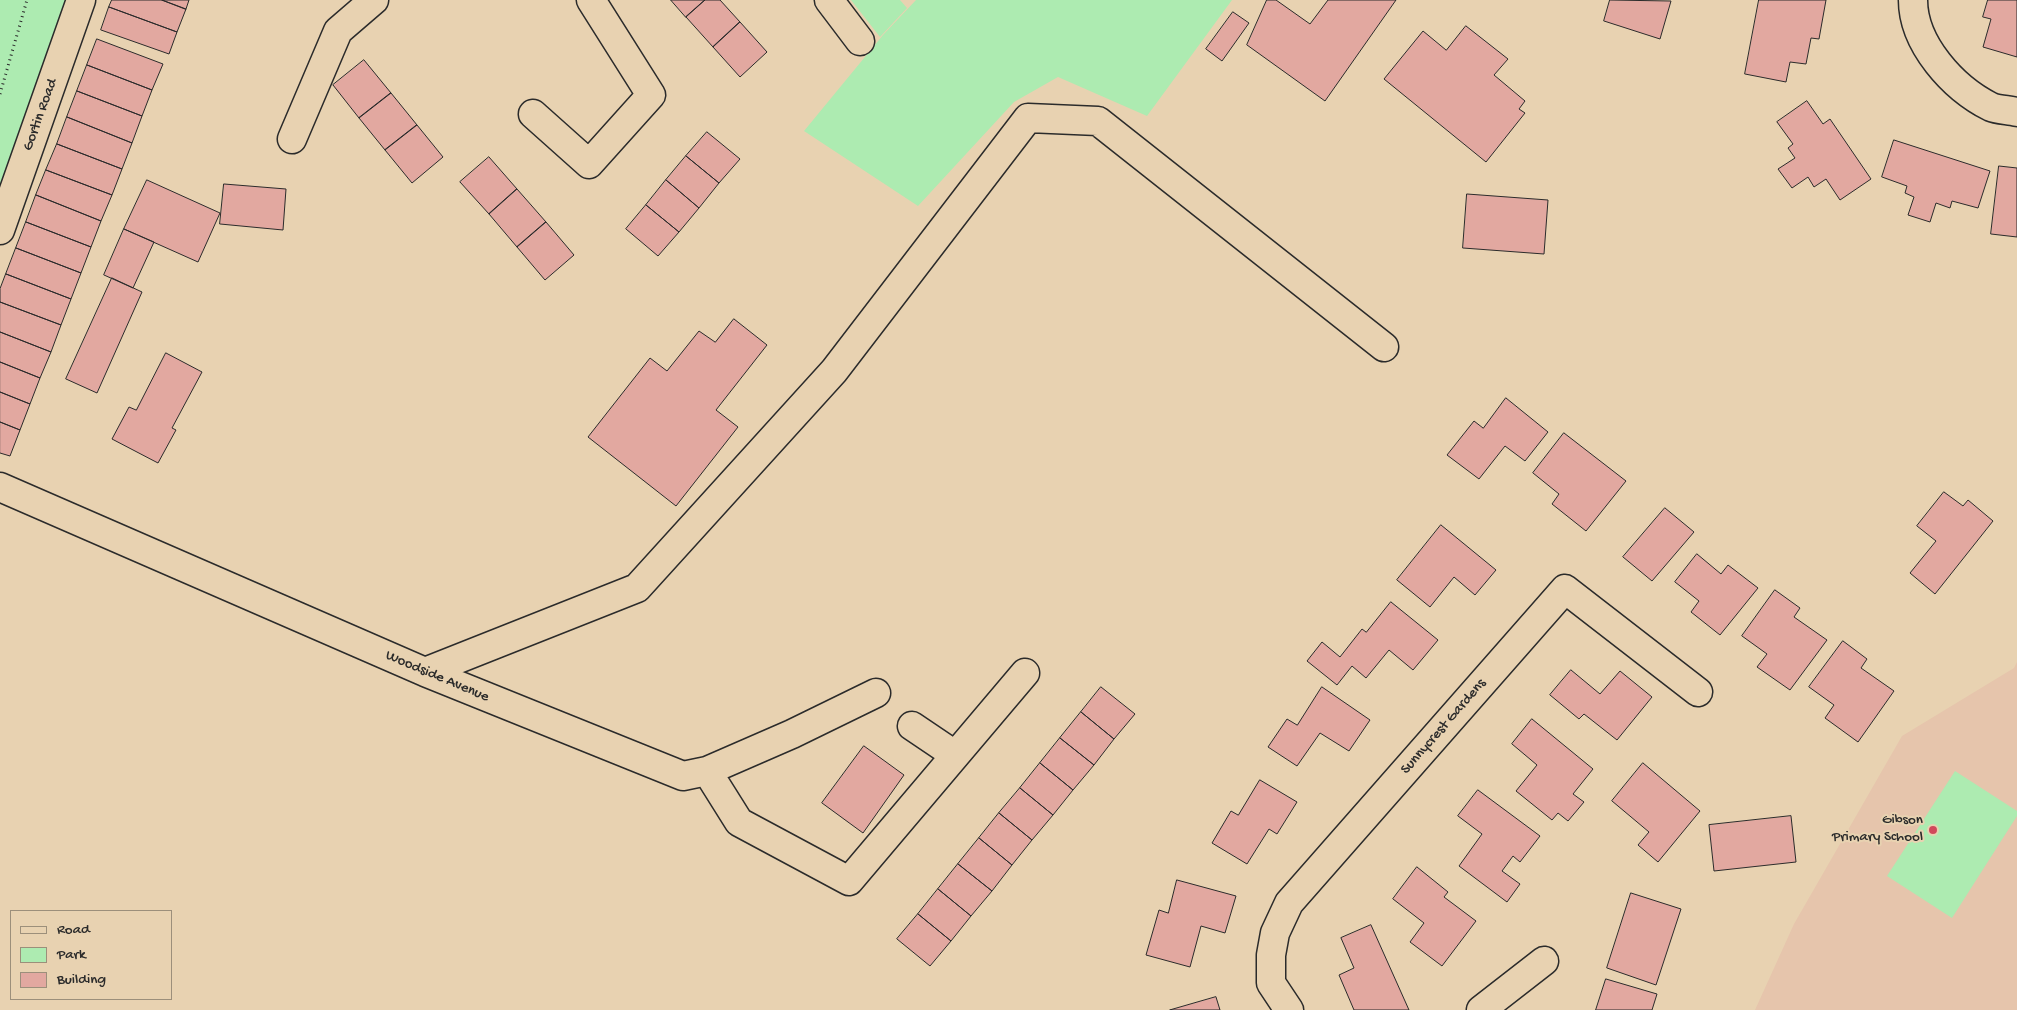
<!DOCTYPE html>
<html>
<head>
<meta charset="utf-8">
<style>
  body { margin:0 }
  #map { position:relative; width:2017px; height:1010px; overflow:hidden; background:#e8d2b1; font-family:"Gochi Hand",sans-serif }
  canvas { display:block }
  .legend { position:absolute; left:10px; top:910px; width:162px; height:90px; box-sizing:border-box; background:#e8d2b1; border:1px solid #9c8f7b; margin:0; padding:6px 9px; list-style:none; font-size:15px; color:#2b2b2b }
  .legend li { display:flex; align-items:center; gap:10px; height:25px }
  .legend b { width:25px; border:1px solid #9c8f7b }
</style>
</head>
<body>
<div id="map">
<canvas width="2017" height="1010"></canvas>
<ul class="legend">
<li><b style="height:6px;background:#e8d2b1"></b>Road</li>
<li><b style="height:14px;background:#adebb1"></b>Park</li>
<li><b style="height:14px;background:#e2a8a0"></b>Building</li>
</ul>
</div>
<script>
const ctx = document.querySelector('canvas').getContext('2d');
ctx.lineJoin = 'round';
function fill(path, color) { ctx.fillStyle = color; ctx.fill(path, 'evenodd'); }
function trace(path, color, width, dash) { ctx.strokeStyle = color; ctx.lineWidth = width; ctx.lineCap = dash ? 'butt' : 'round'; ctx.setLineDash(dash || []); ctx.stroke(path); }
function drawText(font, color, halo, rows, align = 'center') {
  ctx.font = font + ' "Gochi Hand",sans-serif'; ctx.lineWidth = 4; ctx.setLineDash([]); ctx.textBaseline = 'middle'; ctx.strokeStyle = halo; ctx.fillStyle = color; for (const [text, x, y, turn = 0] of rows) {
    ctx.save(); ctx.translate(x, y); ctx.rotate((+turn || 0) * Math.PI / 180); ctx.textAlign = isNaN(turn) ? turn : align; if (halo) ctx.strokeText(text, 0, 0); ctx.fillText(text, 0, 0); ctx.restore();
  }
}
const built = new Path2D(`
  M2017,662v348h-262l39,-86 108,-188 112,-68z`);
const green = new Path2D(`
  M0,0h81l-81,230z
  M851,0h49l7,8 -27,29z
  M916,0h316l-85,116 -89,-39 -44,25 -96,104 -114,-75 79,-96z
  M1955,771l62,40v5l-65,102 -65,-42z`);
const building = new Path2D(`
  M112,0h50l24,9 -9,23 -68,-25z
  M162,0h27l-3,9z
  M671,0h34l-19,17z
  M705,0h15l20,22 -27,25 -27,-30z
  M1267,0h9l34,24 18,-24h68l-71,101 -78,-56z
  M1610,0l61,1 -11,38 -56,-18z
  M1759,0h67l-7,39 -8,-1 -5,26 -16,-2 -4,20 -41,-8z
  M1988,0h29v57l-34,-10 8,-28 -8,-2z
  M109,7l68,25 -8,22 -68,-24z
  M1233,12l16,11 -27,38 -16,-12z
  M740,22l27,30 -27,25 -27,-30z
  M1466,26l42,33 -14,16 31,26 -6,8 6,4 -39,49 -102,-83 39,-48 23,19z
  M97,39l66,25 -11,26 -65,-25z
  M364,60l27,33 -32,25 -26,-33z
  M87,65l65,25 -10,26 -65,-25z
  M77,91l65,25 -10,27 -65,-26z
  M391,93l26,32 -32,25 -26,-32z
  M1807,101l16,23 7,-5 41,60 -31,21 -14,-21 -12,8 -6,-10 -16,11 -14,-19 17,-11 -7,-10 5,-4 -16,-22z
  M67,117l65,26 -10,26 -65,-25z
  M417,125l26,32 -31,26 -27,-33z
  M707,132l33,27 -21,24 -33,-27z
  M1894,140l96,31 -12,37 -26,-7 -2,7 -14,-5 -6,19 -22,-7 6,-18 -9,-4 2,-7 -25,-9z
  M57,144l65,25 -10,26 -66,-25z
  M686,156l33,27 -20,25 -33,-28z
  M489,157l28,32 -28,25 -29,-32z
  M1999,166l18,2v69l-26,-3z
  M46,170l66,25 -11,26 -65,-26z
  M147,180l73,33 -22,49 -74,-33z
  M666,180l33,28 -20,24 -33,-27z
  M224,184l62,5 -3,41 -63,-6z
  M517,189l29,33 -29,25 -28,-33z
  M1467,194l81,6 -4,54 -81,-6z
  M36,195l65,26 -10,26 -65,-25z
  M646,205l33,27 -21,24 -32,-27z
  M26,222l65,25 -10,26 -65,-25z
  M546,222l28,33 -29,25 -28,-33z
  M124,229l30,13 -21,46 -29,-13z
  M16,248l65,25 -10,26 -65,-25z
  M6,274l65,25 -10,26 -61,-23v-13z
  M112,278l30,14 -45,101 -31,-14z
  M0,302l61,23 -10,27 -51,-20z
  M734,319l33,26 -51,65 22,17 -62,79 -88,-69 62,-79 17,13 32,-40 16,11z
  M0,332l51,20 -11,26 -40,-16z
  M166,353l36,19 -30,56 4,2 -18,33 -46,-24 17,-32 7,3z
  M0,362l40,16 -10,26 -30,-12z
  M0,392l30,12 -10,26 -20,-8z
  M1506,398l42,34 -23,29 -20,-15 -26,33 -32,-24 27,-34 9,7z
  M0,422l20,8 -10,26 -10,-3z
  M1564,433l62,48 -40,50 -34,-27 7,-10 -26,-21z
  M1944,492l19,14 5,-6 25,21 -58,73 -25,-21 26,-32 -19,-15z
  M1665,508l29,24 -42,49 -29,-24z
  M1441,525l55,45 -21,25 -21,-18 -24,30 -33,-27z
  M1697,554l24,20 7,-9 30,23 -38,47 -29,-23 8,-11 -24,-19z
  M1775,590l25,18 -6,9 33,23 -37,50 -33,-23 10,-13 -25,-18z
  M1391,602l47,38 -25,30 -24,-20 -23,28 -14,-12 -15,19 -30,-24 15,-19 18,15 22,-28 4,3z
  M1843,641l24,18 -6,9 33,23 -36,51 -33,-24 9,-13 -25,-18z
  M1571,670l29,24 20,-23 32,26 -35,43 -33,-26 -5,5 -29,-24z
  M1101,687l34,27 -21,25 -33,-27z
  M1322,687l48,33 -21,31 -29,-18 -23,33 -29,-19 19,-28 10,6z
  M1081,712l33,27 -20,26 -34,-27z
  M1532,719l61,50 -20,25 11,8 -16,19 -10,-8 -6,7 -36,-29 21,-26 -25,-21z
  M1060,738l34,27 -21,25 -33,-27z
  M864,746l40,29 -41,58 -41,-30z
  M1040,763l33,27 -20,25 -33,-27z
  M1643,763l57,48 -42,51 -20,-17 11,-13 -37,-31z
  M1260,780l37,22 -20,32 -8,-5 -22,35 -35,-21 19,-32 7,4z
  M1020,788l33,27 -21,25 -33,-27z
  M1478,790l62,46 -20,26 -7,-6 -11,15 18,13 -13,18 -48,-36 23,-32 -24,-18z
  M999,813l33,27 -20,25 -33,-27z
  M1791,816l5,46 -82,9 -5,-46z
  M979,838l33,27 -20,26 -34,-27z
  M958,864l34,27 -21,25 -33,-27z
  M1417,867l31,25 -4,5 32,24 -34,45 -32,-24 14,-19 -31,-24z
  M1177,880l59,16 -11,37 -24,-7 -11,41 -44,-12 13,-45 9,3z
  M938,889l33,27 -20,25 -33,-27z
  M1631,893l50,16 -25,76 -49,-17z
  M918,914l33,27 -21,25 -33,-27z
  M1371,925l38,85h-55l-15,-35 15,-7 -13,-30z
  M1606,979l51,15 -5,16h-56z
  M1216,997l4,13h-50z`);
const path = new Path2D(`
  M0,94l27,-94`);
const minor = new Path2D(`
  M829,0l31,41
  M1913,0c0,44 40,88 78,107 7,3 18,3 26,5
  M533,114l56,50 62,-69 -60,-95
  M292,139l46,-108 36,-31
  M0,487l425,185 258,104 24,-5 85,-37 84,-41
  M425,672l212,-84 197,-217 194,-253 70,3 286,226
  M912,726l43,29
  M707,771l32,51 110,59 176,-208
  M1289,1010l-18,-27v-28l4,-22 14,-30 276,-314 133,103
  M1481,1010l63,-49`);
const major = new Path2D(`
  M0,230l81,-230`);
const markers = [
  [1933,830,5,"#d1495b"]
];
const streetNames = [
  ["Gortin Road",41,115,-70],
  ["Woodside Avenue",437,677,23],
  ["Sunnycrest Gardens",1444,727,-49]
];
const poiNames = [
  ["Gibson",1923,821],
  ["Primary School",1923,838]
];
fill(built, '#e6c5ac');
fill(green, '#adebb1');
fill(building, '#e2a8a0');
trace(building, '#2b2b2b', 1);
trace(minor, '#2b2b2b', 31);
trace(major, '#2b2b2b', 31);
trace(path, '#2b2b2b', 3, [1, 4]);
trace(minor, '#e8d2b1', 28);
trace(major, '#e8d2b1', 28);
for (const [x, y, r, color] of markers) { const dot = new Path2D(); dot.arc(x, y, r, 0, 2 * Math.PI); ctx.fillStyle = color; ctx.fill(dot); trace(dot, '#e8d2b1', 2); }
drawText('15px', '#2b2b2b', '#e8d2b1', streetNames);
drawText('15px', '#2b2b2b', '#e8d2b1', poiNames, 'right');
</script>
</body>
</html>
